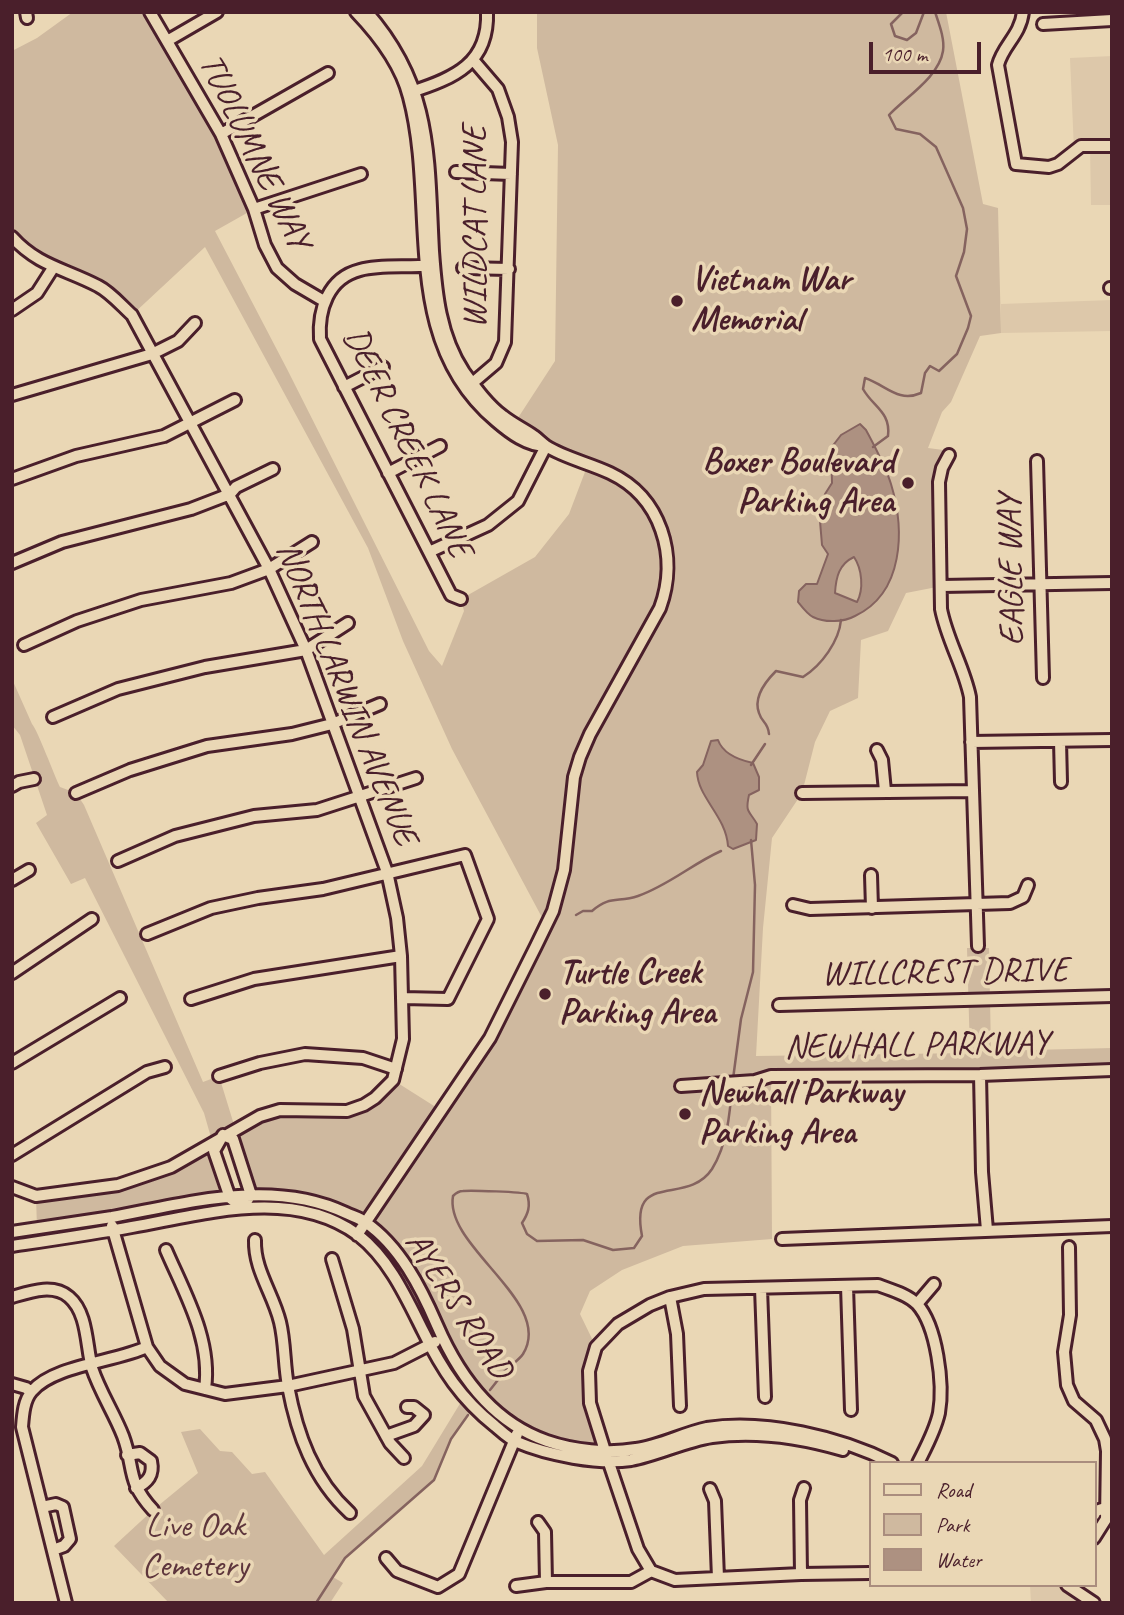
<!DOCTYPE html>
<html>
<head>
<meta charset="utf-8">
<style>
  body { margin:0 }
  #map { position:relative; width:1124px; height:1615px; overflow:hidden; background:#ead7b5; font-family:Caveat,sans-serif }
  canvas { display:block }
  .frame { position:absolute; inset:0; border:14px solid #4a1f2b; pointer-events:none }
  .legend { position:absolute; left:869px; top:1461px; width:228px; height:126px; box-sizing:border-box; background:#ead7b5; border:2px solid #aa8d7e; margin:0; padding:9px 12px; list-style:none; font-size:21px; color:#4a1f2b }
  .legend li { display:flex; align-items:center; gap:14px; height:35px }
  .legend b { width:35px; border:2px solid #aa8d7e }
  .scale { position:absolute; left:869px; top:42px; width:112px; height:32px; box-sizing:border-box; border:4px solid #4a1f2b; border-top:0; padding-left:9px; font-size:21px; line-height:24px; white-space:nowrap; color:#4a1f2b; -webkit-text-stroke:5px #ead7b5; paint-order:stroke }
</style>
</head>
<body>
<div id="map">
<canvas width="1124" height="1615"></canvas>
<div class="frame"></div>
<ul class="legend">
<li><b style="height:9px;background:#ead7b5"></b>Road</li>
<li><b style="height:19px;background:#cfb99f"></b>Park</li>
<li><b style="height:19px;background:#ad9181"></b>Water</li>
</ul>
<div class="scale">100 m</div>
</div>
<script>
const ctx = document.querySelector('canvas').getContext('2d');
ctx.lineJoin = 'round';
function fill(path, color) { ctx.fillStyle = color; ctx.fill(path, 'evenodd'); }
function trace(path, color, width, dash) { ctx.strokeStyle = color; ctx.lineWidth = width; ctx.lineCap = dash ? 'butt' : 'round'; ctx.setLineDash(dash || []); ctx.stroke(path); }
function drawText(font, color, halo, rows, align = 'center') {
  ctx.font = font + ' Caveat,sans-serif'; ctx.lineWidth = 7; ctx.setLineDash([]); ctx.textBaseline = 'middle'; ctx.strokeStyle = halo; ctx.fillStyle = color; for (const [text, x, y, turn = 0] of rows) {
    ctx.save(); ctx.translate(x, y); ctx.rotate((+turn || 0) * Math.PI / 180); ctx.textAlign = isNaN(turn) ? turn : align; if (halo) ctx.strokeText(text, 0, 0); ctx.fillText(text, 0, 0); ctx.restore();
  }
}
const built = new Path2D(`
  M1112,56v149h-21l-1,-59 -16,4 -4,-92z
  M1112,300v31l-111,2v-29z
  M1030,1585h37l27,18h-63z`);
const green = new Path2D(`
  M73,12h77l71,121 33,76 -39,22 72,138 142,282 13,15 22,-55 -3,-12 74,-42 34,-43 19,-50 -74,-40 41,-63 3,-216 -21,-97v-36h409l37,192 15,4 3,125 -21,3 -29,66 -9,10 -14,36 23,3 -6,10 -3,125 -36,7 -18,38 -27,9 -3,58 -28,13 -15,31 -13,51 -30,45 -9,90 -7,128 214,-3 -3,-105h22l2,103 121,-3v22l-341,6 1,163 -89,7 -61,24 -32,21 -10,23 16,33 -7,24 16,80 -58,-10 -53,-30 -51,-73 -55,-94 -55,-37 -82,-12 -18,-56 -10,-3 -9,15 16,47 -193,30 -1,-32 82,-11 53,-18 41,-26 -8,-28 -119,-235 -14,6 -35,-61 11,-8 -27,-80 -8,-10v-46l20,45c5,5 23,53 28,63l16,6 8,12 119,277 16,-6 16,52 25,-12 87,-5 46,-31 49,31 23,-35 81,-151 -94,-176 -49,-108 -35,-93 -163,-301 -73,68 -31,-29 -48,-18 -41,-31v-186l25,-13z
  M464,1397l10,11 -23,31 -17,41 -89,78 -12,19 10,6 -13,20h-161l-55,-57 39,-36 45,-37 -17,-41 19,-3 20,22 12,1 20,22 13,-2 59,83 98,-89z`);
const water = new Path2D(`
  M860,424l6,6c9,17 19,35 25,54 14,46 13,109 -36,132 -11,6 -30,7 -42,1 -5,-2 -11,-10 -15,-15l1,-11 7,-7h11l11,-30 -6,-9 -2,-24 5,-27 7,-11 -1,-35 10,-13zM854,557c8,12 10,32 3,45l-22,-9c1,-16 4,-29 19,-36z
  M718,740c5,14 21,20 35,23l6,14v13l-10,5c-4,18 0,15 8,29l-1,16 -23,9 -5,-3c-2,-30 -30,-48 -31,-74l6,-7 8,-24z`);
const stream = new Path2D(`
  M903,12l-12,12 4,12 12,4 9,-7 8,-21
  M873,447l15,-11c3,-24 -15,-29 -25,-47l2,-11c21,7 33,25 56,15l4,-20 5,-7 9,5 18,-17 11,-26 3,-12 -15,-40 8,-24 3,-23 -4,-21 -27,-61 -16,-13 -24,-5 -7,-14c17,-18 50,-38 54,-64 2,-12 -4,-27 -8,-39
  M769,734c-1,-12 -7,-11 -10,-21 -6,-16 6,-31 17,-42l27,6c19,-12 36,-36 38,-57
  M751,765l14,-21
  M576,915l7,-4h9c18,-16 26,-8 46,-15 31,-11 54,-32 83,-45
  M733,1079l8,-60 12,-47 2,-87 -4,-45
  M490,1390c6,-7 11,-15 17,-21 5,-5 12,-9 16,-15 32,-52 -79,-107 -70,-158 3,-3 6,-5 10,-5 7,-1 60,1 64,3 4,12 1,20 -5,29l5,11 10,7 46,-1 30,10 21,-2 8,-12c-13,-67 45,-29 70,-67 15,-24 18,-55 20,-83
  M316,1603l29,-45 89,-78 17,-41 17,-24`);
const minor = new Path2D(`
  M26,12l1,6
  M150,12l71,122 33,75 11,36 12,23 18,16 29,17
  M356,12c22,23 45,53 53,85 29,108 -12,241 87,324 14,12 31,25 50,25
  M1023,12c-3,24 -20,33 -25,53l18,99 33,3 9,-3 23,-18h31
  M1043,24l69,-4
  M167,41l50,-29
  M411,92c44,-14 78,-29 76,-80
  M221,134l107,-61
  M456,172l55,2
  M254,209l107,-35
  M12,237c26,29 54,32 86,49 12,6 23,19 34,29l137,254 37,81 81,222 10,46 4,38 2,83 -10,41 -18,18 -11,7 -17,6 -67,-1 -20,6 -89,51 -53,18 -82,11 -24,-9
  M431,265c-23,3 -49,-1 -71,5 -32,8 -42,40 -40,69l131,256 10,4
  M463,268l46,1
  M1110,288h2
  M12,310l25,-17 16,-25
  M469,386l27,-23 9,-21 7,-200 -4,-25 -10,-28 -24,-28
  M344,387l39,-20
  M12,395l140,-41 26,-13 17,-18
  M949,455l-7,13 -3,14 2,127c6,31 23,58 29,88l8,249
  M1037,461l6,217
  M388,473l52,-27
  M12,479l64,-23 88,-20 71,-36
  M429,552l59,-27 30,-24 28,-55
  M12,563l50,-21 129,-33 39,-15 6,-7 37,-18
  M942,586l170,-3
  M24,645l53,-24 64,-21 90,-17 38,-14 43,-27
  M53,717l65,-28 87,-22 101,-17 42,-27
  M1060,741l1,41
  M971,742l141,-2
  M877,750l5,10 3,31
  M12,786l7,-4 15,-3
  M76,793l54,-23 77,-24 85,-12 40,-10 48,-20
  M802,793l171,-2
  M118,861l57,-25 79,-20 63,-6 99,-32
  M871,875l1,33
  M12,880l17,-10
  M793,905l17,4 200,-6 13,-6 5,-12
  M147,934l64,-26 47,-10 65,-9 142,-34 23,64 -40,80 -45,-1
  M12,973l80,-54
  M191,999l63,-20 147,-23
  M779,1005l333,-9
  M12,1063l108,-65
  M980,1075l2,97 5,58
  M219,1076l41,-13 45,-9 58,4 33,11
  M681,1086l74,-5 16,-5 209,-1 132,-5
  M223,1135l10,4 18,56 -9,12 -12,-9 -16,-47z
  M12,1155l135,-83 18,-5
  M112,1226l35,121 13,19 25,18 40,10 63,-8 106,-23 41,-21
  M12,1232c33,-5 67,-10 100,-15 76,-14 160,-39 234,-4 6,3 14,5 19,9 35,24 56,66 72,103 22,51 55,97 110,116 26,9 61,13 89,8 24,-3 47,-16 71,-21 58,-9 134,9 185,35
  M357,1235l133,-197 46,-92 17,-35 11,-41 10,-93 6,-20 10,-23 70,-126c19,-52 1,-111 -50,-135 -21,-10 -45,-15 -64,-27 -4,-3 -8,-7 -12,-10 -10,-7 -21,-12 -31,-20 -15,-11 -28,-29 -39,-44 -24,-36 -28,-79 -31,-121 -5,-93 0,-164 -66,-239
  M782,1239l330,-13
  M255,1240c-1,30 18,53 25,82 5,20 4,43 8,64 9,48 25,93 62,127
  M12,1246c40,-6 81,-12 120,-19 74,-13 160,-40 226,8 31,24 48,62 65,96 19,39 38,68 72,95 7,6 14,13 22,16 30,13 82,23 114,18 27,-5 54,-19 81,-23 43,-6 90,1 131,13
  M1069,1247l1,68 -6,37 3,33 7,16 22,19 9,19 2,12 -1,68 -12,19
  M166,1250c19,44 46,90 39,139
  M332,1259l21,70 11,67 26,47 14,15
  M847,1286l4,124
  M761,1288l4,109
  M12,1297c17,-5 41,-14 57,0 19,16 17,49 23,71 8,24 22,45 31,68 12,32 3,45 30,74
  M670,1297l7,37 3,72
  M917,1304l17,-20
  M12,1384l14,4 5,4
  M386,1436l28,-10 10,-11 -10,-8h-7
  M127,1455l13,-2 11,8c3,14 -3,21 -15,27
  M710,1489l5,12 3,77
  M42,1507l14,-3 7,3 7,32 -6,7 -11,4
  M1094,1515l2,-4 9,-3
  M538,1522l7,10 1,50
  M386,1558l11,13 41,16 21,-13 58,-140
  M870,1573l-69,1 -126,6 -24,-9 -13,-22 -33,-98 -15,-48 -1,-32 7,-24 22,-23 32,-19 20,-8 34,-8 174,-4c13,5 29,9 39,19 20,22 27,80 22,109 -4,18 -13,34 -21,50
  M801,1574l-1,-74 4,-12
  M1067,1585l27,18
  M516,1586l30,-4h85l20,-11
  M66,1603l-44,-176c1,-13 2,-27 10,-36 22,-26 83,-29 115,-44`);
const markers = [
  [677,301,7,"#4a1f2b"],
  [908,483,7,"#4a1f2b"],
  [545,994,7,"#4a1f2b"],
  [685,1114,7,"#4a1f2b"]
];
const streetNames = [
  ["TUOLUMNE WAY",254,152,64],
  ["WILDCAT LANE",476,227,-90],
  ["DEER CREEK LANE",407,443,64],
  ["EAGLE WAY",1012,570,-91],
  ["NORTH LARWIN AVENUE",346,694,68],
  ["WILLCREST DRIVE",945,973,-1],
  ["NEWHALL PARKWAY",917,1046,-1],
  ["AYERS ROAD",458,1306,57]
];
const poiNames = [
  ["Vietnam War",691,281],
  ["Memorial",691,321],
  ["Boxer Boulevard",894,463,"right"],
  ["Parking Area",894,503,"right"],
  ["Turtle Creek",559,974],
  ["Parking Area",559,1014],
  ["Newhall Parkway",699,1094],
  ["Parking Area",699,1134]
];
const parkNames = [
  ["Live Oak",195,1527],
  ["Cemetery",195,1567]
];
fill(built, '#ddc8aa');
fill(green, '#cfb99f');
fill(water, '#ad9181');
trace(water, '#85635f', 2);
trace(stream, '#85635f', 2.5);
trace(minor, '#4a1f2b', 16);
trace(minor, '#ead7b5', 10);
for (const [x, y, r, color] of markers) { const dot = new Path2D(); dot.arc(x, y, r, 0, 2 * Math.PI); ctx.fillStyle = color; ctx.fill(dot); trace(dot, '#ead7b5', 2.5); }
drawText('35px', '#4a1f2b', '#ead7b5', streetNames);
drawText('bold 35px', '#4a1f2b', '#ead7b5', poiNames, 'left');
drawText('35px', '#5e363c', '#ead7b5', parkNames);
</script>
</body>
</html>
